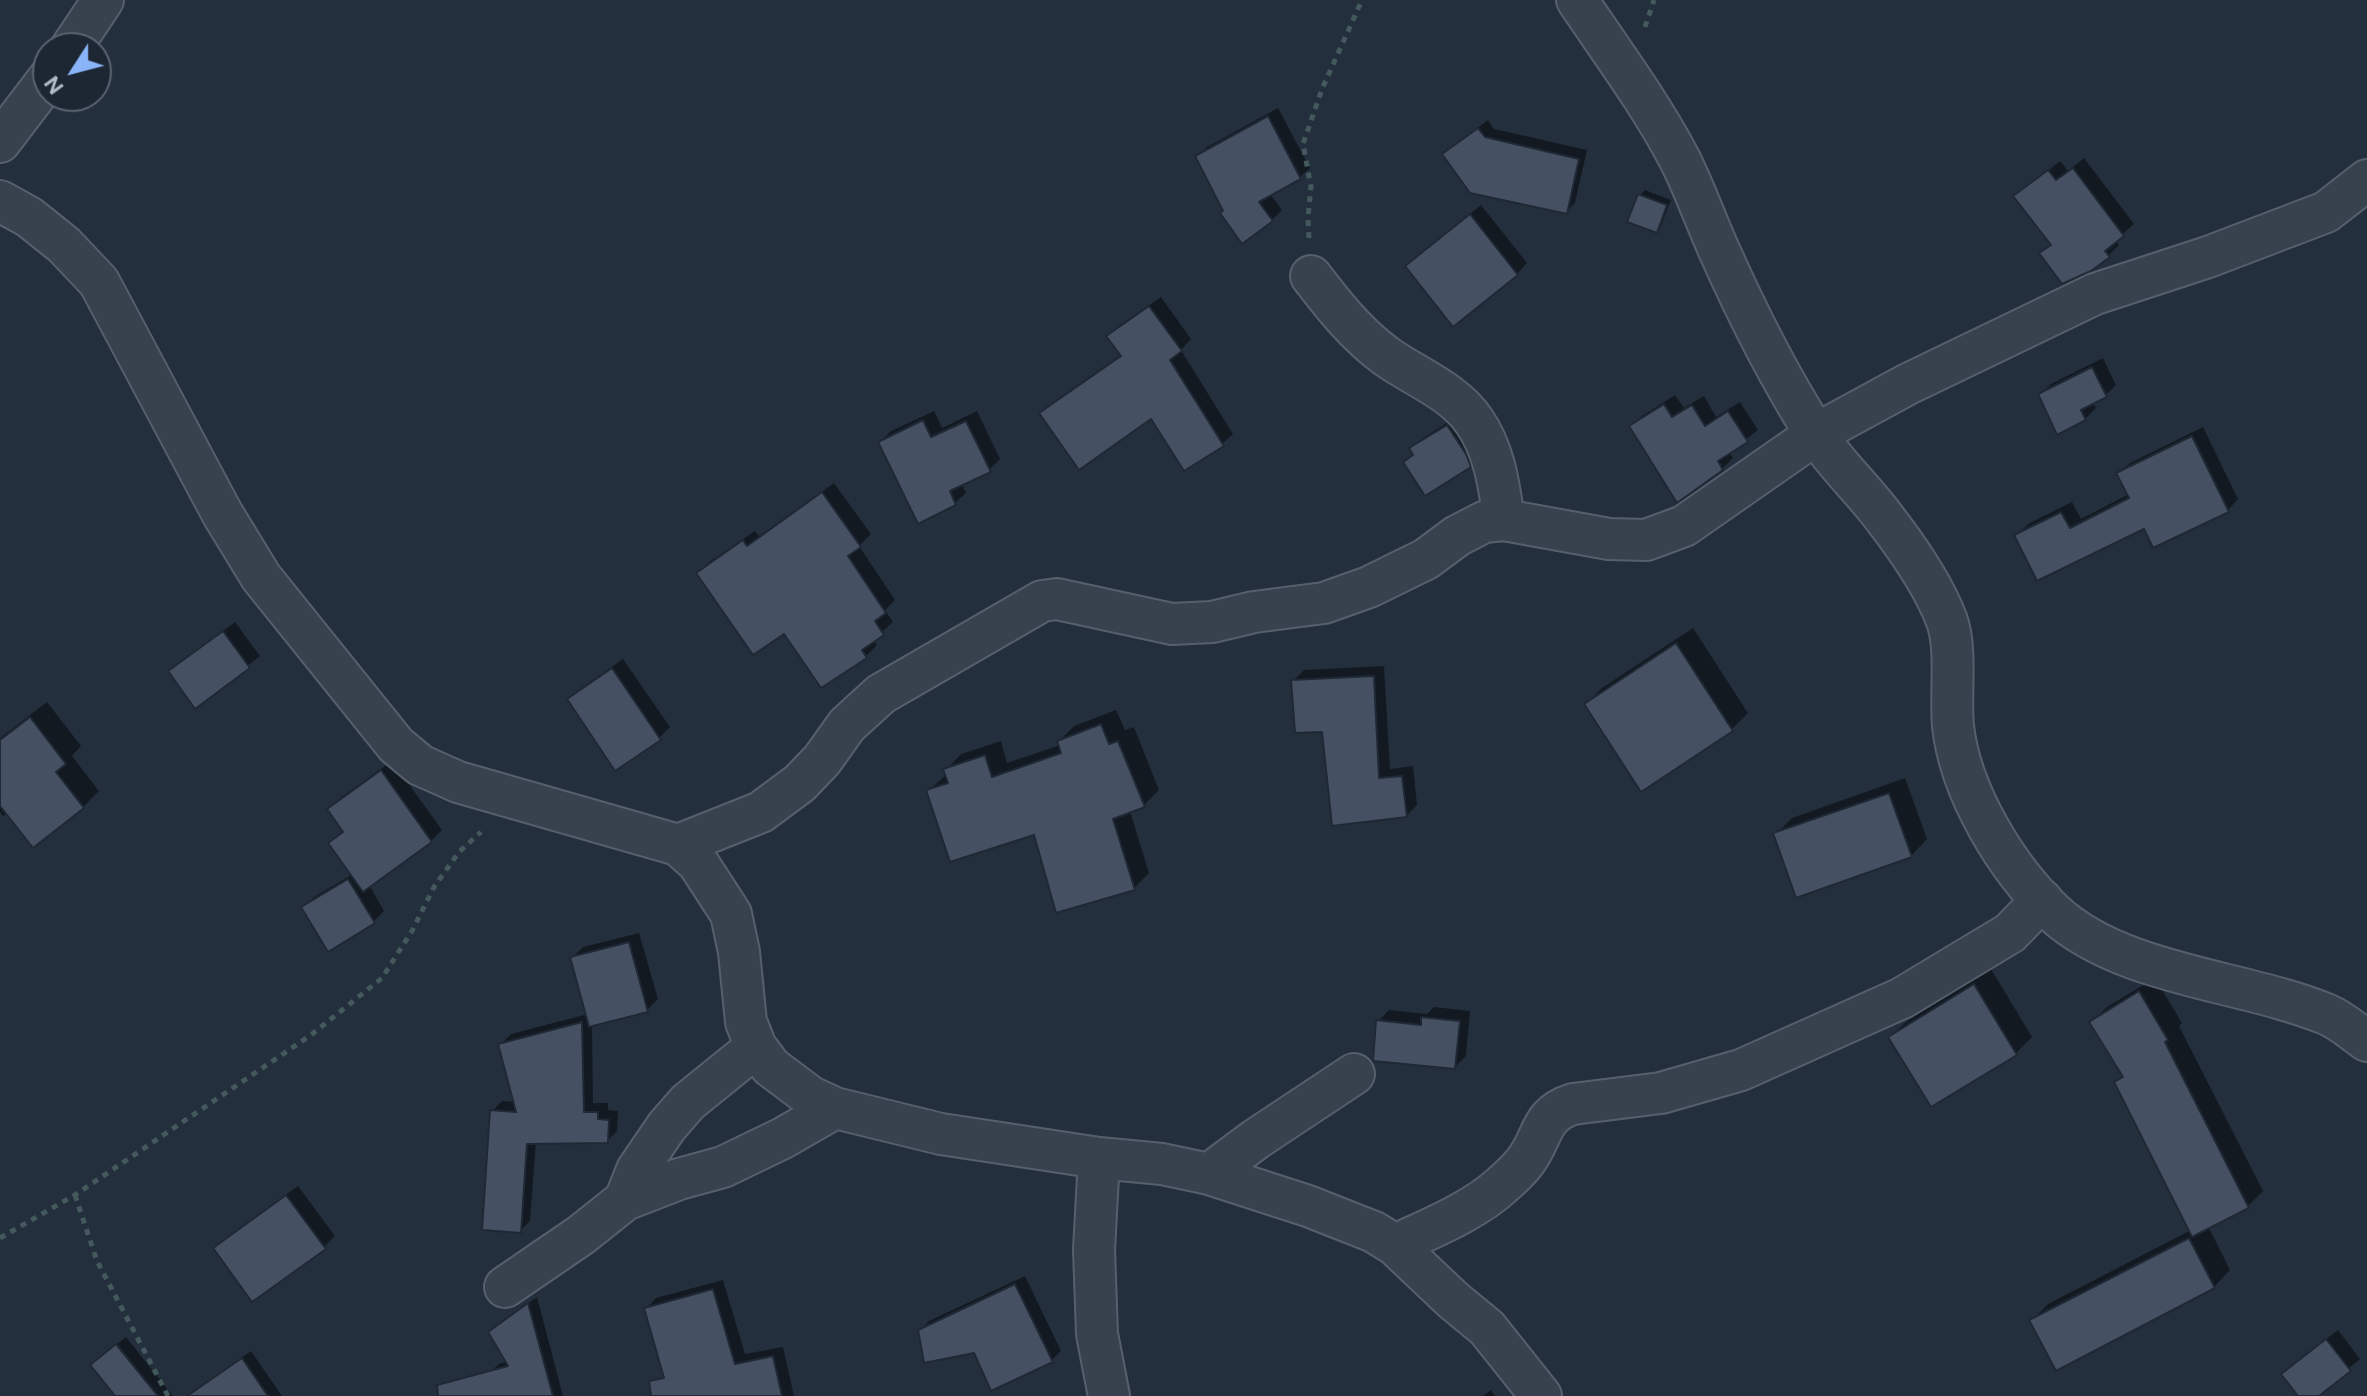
<!DOCTYPE html>
<html>
<head>
<meta charset="utf-8">
<style>
  body { margin:0 }
  #map { position:relative; width:2367px; height:1396px; overflow:hidden; background:#242f3e; font-family:"DM Sans",sans-serif }
  canvas { display:block }
  .north { position:absolute; left:32px; top:32px; width:80px; height:80px; box-sizing:border-box; background:#1d2633; border:2px solid #59626f; border-radius:50%; rotate:234deg; font-size:22px; font-weight:700; line-height:32px; text-align:center; color:#b4bcc9 }
  .north::after { content:''; display:block; margin:auto; width:28px; height:36px; background:#8ab4f8; clip-path:polygon(50% 0,100% 100%,50% 72%,0 100%) }
</style>
</head>
<body>
<div id="map">
<canvas width="2367" height="1396"></canvas>
<div class="north">N</div>
</div>
<script>
const ctx = document.querySelector('canvas').getContext('2d');
ctx.lineJoin = 'round';
function fill(path, color) { ctx.fillStyle = color; ctx.fill(path, 'evenodd'); }
function trace(path, color, width, dash) { ctx.strokeStyle = color; ctx.lineWidth = width; ctx.lineCap = dash ? 'butt' : 'round'; ctx.setLineDash(dash || []); ctx.stroke(path); }
const shadow = new Path2D(`
  M1278,108l32,60 -10,9 -30,17 12,16 -10,10 -47,-10 -28,-54 10,-9z
  M1488,120l6,9 93,21 -12,53 -9,9 -122,-58z
  M2084,158l50,66 -18,16 3,5 -11,11 -66,-2 10,-10 -36,-48 44,-35 8,10z
  M1645,190l26,10 -10,26 -5,5 -16,-36z
  M1481,205l46,58 -10,11 -99,-18z
  M1161,297l30,42 -10,11 52,84 -11,10 -70,-28 -110,-2 10,-11 70,-49 -13,-18 11,-11z
  M2103,358l13,27 -10,10 -13,7 3,6 -11,11 -45,-25 11,-10z
  M1675,395l9,13 20,-12 12,21 24,-15 18,28 -29,22 4,6 -11,11 -91,-42 11,-11z
  M934,411l8,17 35,-17 23,48 -11,11 -27,14 4,9 -11,10 -75,-61 11,-11z
  M1459,415l21,40 -11,11 -63,-4 9,-9 -3,-5 11,-10z
  M2203,427l35,72 -10,11 -83,16 -128,9 11,-11 44,-22 9,17 48,-25 -10,-21 11,-10z
  M834,483l37,51 -12,12 36,54 -10,10 8,12 -20,18 4,5 -11,11 -44,30 -37,-55 -86,-58 10,-11 46,-31 4,5z
  M235,622l25,34 -65,50 -25,-35z
  M1693,628l55,85 -16,16 -90,60 -56,-85 16,-16z
  M623,659l47,68 -11,11 -90,-39 11,-10z
  M1384,666l6,103 23,-3 4,39 -11,11 -83,-86 -30,-49 11,-11z
  M47,702l34,44 -9,10 27,35 -16,16 -75,6 -5,3 -3,-4v-74z
  M1116,710l9,20 9,-3 25,63 -15,15 -14,6 19,62 -15,15 -99,-56 -107,-41 19,-17 -1,-4 15,-16 40,-13 6,22 53,-18 -1,-4 15,-15z
  M392,761l50,69 -11,11 -62,44 15,26 -11,11 -69,-15 10,-10 39,-23 -23,-31 15,-13 -15,-21 10,-11z
  M1905,778l22,61 -16,17 -135,-22 16,-16z
  M639,933l19,66 -11,11 -55,15 1,78h15v7l10,1 -1,20 -10,10 -71,1 -6,79 -10,10 -28,-120 10,-10 14,1 -15,-58 10,-10 77,-20 -16,-56 11,-11z
  M1991,969l41,68 -16,16 -84,52 -42,-68 17,-16z
  M2155,978l27,45 -3,3 84,165 -15,15 -40,20 22,44 -16,17 -182,33 16,-16 143,-74 -75,-148 8,-7 -32,-53 15,-15z
  M1434,1007l36,4 -4,45 -11,11 -77,-46 11,-11 38,4z
  M298,1186l37,50 -11,11 -108,2 10,-11z
  M1025,1276l36,75 -10,10 -76,-10 -55,-20 9,-10z
  M723,1280l22,74 38,-7 11,49h-137l9,-18 -20,-69 10,-11z
  M537,1297l26,99h-67l-6,-24 9,-8 8,-3 -8,-37z
  M2338,1330l22,29 -45,37h-14l-7,-32z
  M126,1337l47,59h-56l-16,-39z
  M251,1351l31,45h-96z
  M1491,1390l4,6h-12z`);
const building = new Path2D(`
  M1268,116l33,63 -42,23 14,19 -31,23 -22,-31 3,-2 -28,-55z
  M1478,128l7,9 94,22 -12,55 -97,-21 -28,-39z
  M2073,168l51,68 -19,15 5,6 -19,14 -29,13 -23,-31 12,-8 -38,-49 35,-26 8,10z
  M1638,194l29,11 -10,28 -30,-11z
  M1470,214l48,61 -65,52 -48,-61z
  M1149,306l33,45 -12,9 54,86 -40,25 -33,-52 -72,51 -40,-57 82,-57 -15,-20z
  M2092,367l15,30 -26,13 5,10 -29,15 -19,-41z
  M1664,404l8,13 20,-12 13,21 23,-15 20,31 -30,19 5,9 -46,33 -48,-77z
  M923,420l8,17 35,-16 25,51 -41,19 6,14 -38,19 -40,-82z
  M1447,425l19,29 5,13 -46,29 -22,-34 10,-7 -4,-7z
  M2192,436l37,76 -76,36 -9,-19 -107,52 -23,-46 47,-23 9,16 59,-30 -13,-25z
  M822,492l39,55 -13,9 38,57 -11,8 9,14 -22,15 5,8 -46,30 -37,-54 -31,21 -57,-82 47,-33 4,6z
  M223,631l27,37 -55,41 -27,-38z
  M1676,643l57,88 -92,61 -57,-88z
  M612,668l49,72 -46,31 -48,-72z
  M1374,676l5,102 23,-2 5,41 -75,9 -10,-94 -27,1 -4,-53z
  M30,717l36,47 -10,8 28,36 -51,40 -33,-42v-66z
  M1101,724l8,20 9,-3 27,66 -32,12 22,71 -79,23 -22,-78 -84,27 -24,-72 22,-7 -5,-14 42,-14 7,22 69,-24 -4,-12z
  M381,770l51,72 -69,50 -35,-49 15,-11 -16,-23z
  M1889,793l23,64 -116,41 -23,-65z
  M348,879l27,44 -47,29 -27,-45z
  M629,942l19,70 -59,15 -19,-70z
  M1974,984l43,71 -86,52 -43,-70z
  M2139,991l29,49 -3,2 84,166 -57,29 -78,-155 9,-5 -34,-55z
  M1421,1017l39,4 -5,48 -82,-8 3,-41 45,5z
  M582,1022l2,90h14v7l11,1 -1,23 -81,1 -6,89 -39,-3 8,-120 26,2 -18,-68z
  M286,1195l40,54 -74,53 -39,-54z
  M2189,1238l26,50 -159,83 -27,-51z
  M1015,1284l38,78 -62,29 -17,-38 -50,10 -6,-33z
  M713,1289l22,75 38,-8 9,40h-131l-2,-15 15,-3 -20,-70z
  M528,1303l25,93h-115l-1,-11 71,-19 -20,-34z
  M2326,1339l25,32 -32,25h-21l-17,-22z
  M116,1344l42,52h-43l-25,-31z
  M242,1358l26,38h-81z`);
const path = new Path2D(`
  M1645,27l9,-27
  M1309,238l-1,-21 3,-30 -8,-43 19,-55 40,-89
  M75,1195l22,66 71,135
  M0,1238l75,-43 236,-160 71,-57 30,-47 22,-44 25,-35 22,-20`);
const minor = new Path2D(`
  M1577,0c35,52 73,103 102,158 15,29 26,61 39,90 28,63 60,127 97,185 21,32 49,57 71,87 23,30 48,66 61,101 10,28 3,75 6,105 7,65 53,142 101,187 67,62 189,67 272,101 15,6 28,18 41,27
  M71,48l32,-48
  M0,142l48,-63
  M0,201l29,16 35,28 35,37 123,231 39,64 135,168 24,20 38,17 220,63 20,18 33,51 8,38 7,70 10,25 15,20 40,30 24,11 106,26 158,24 63,6 47,10 99,32 66,26 21,13 58,55 34,28 54,68
  M1311,276c23,30 45,58 75,80 29,21 68,35 88,65 21,30 25,65 30,99
  M678,845l83,-33 39,-29 22,-23 25,-35 34,-31 161,-93 15,-2 115,25 40,-2 42,-10 70,-9 45,-16 57,-28 31,-23 27,-14 20,-2 105,19 37,1 38,-14 132,-92 92,-50 187,-90 113,-37 118,-45 41,-32
  M1099,1158l-5,92 3,84 12,62
  M1209,1174l47,-35 98,-65
  M625,1200l54,-21 44,-12 60,-29 52,-30
  M1395,1245c34,-16 79,-34 107,-60 8,-7 16,-14 22,-22 20,-24 14,-48 49,-59l88,-11 80,-23 161,-72 108,-65 32,-33
  M505,1287l76,-52 44,-35 12,-30 30,-44 21,-24 68,-55`);
fill(shadow, '#0007');
fill(building, '#455162');
trace(building, '#1f2835', 2);
trace(minor, '#565f6c', 44);
trace(path, '#44595c', 5, [6, 6]);
trace(minor, '#38414e', 40);
</script>
</body>
</html>
